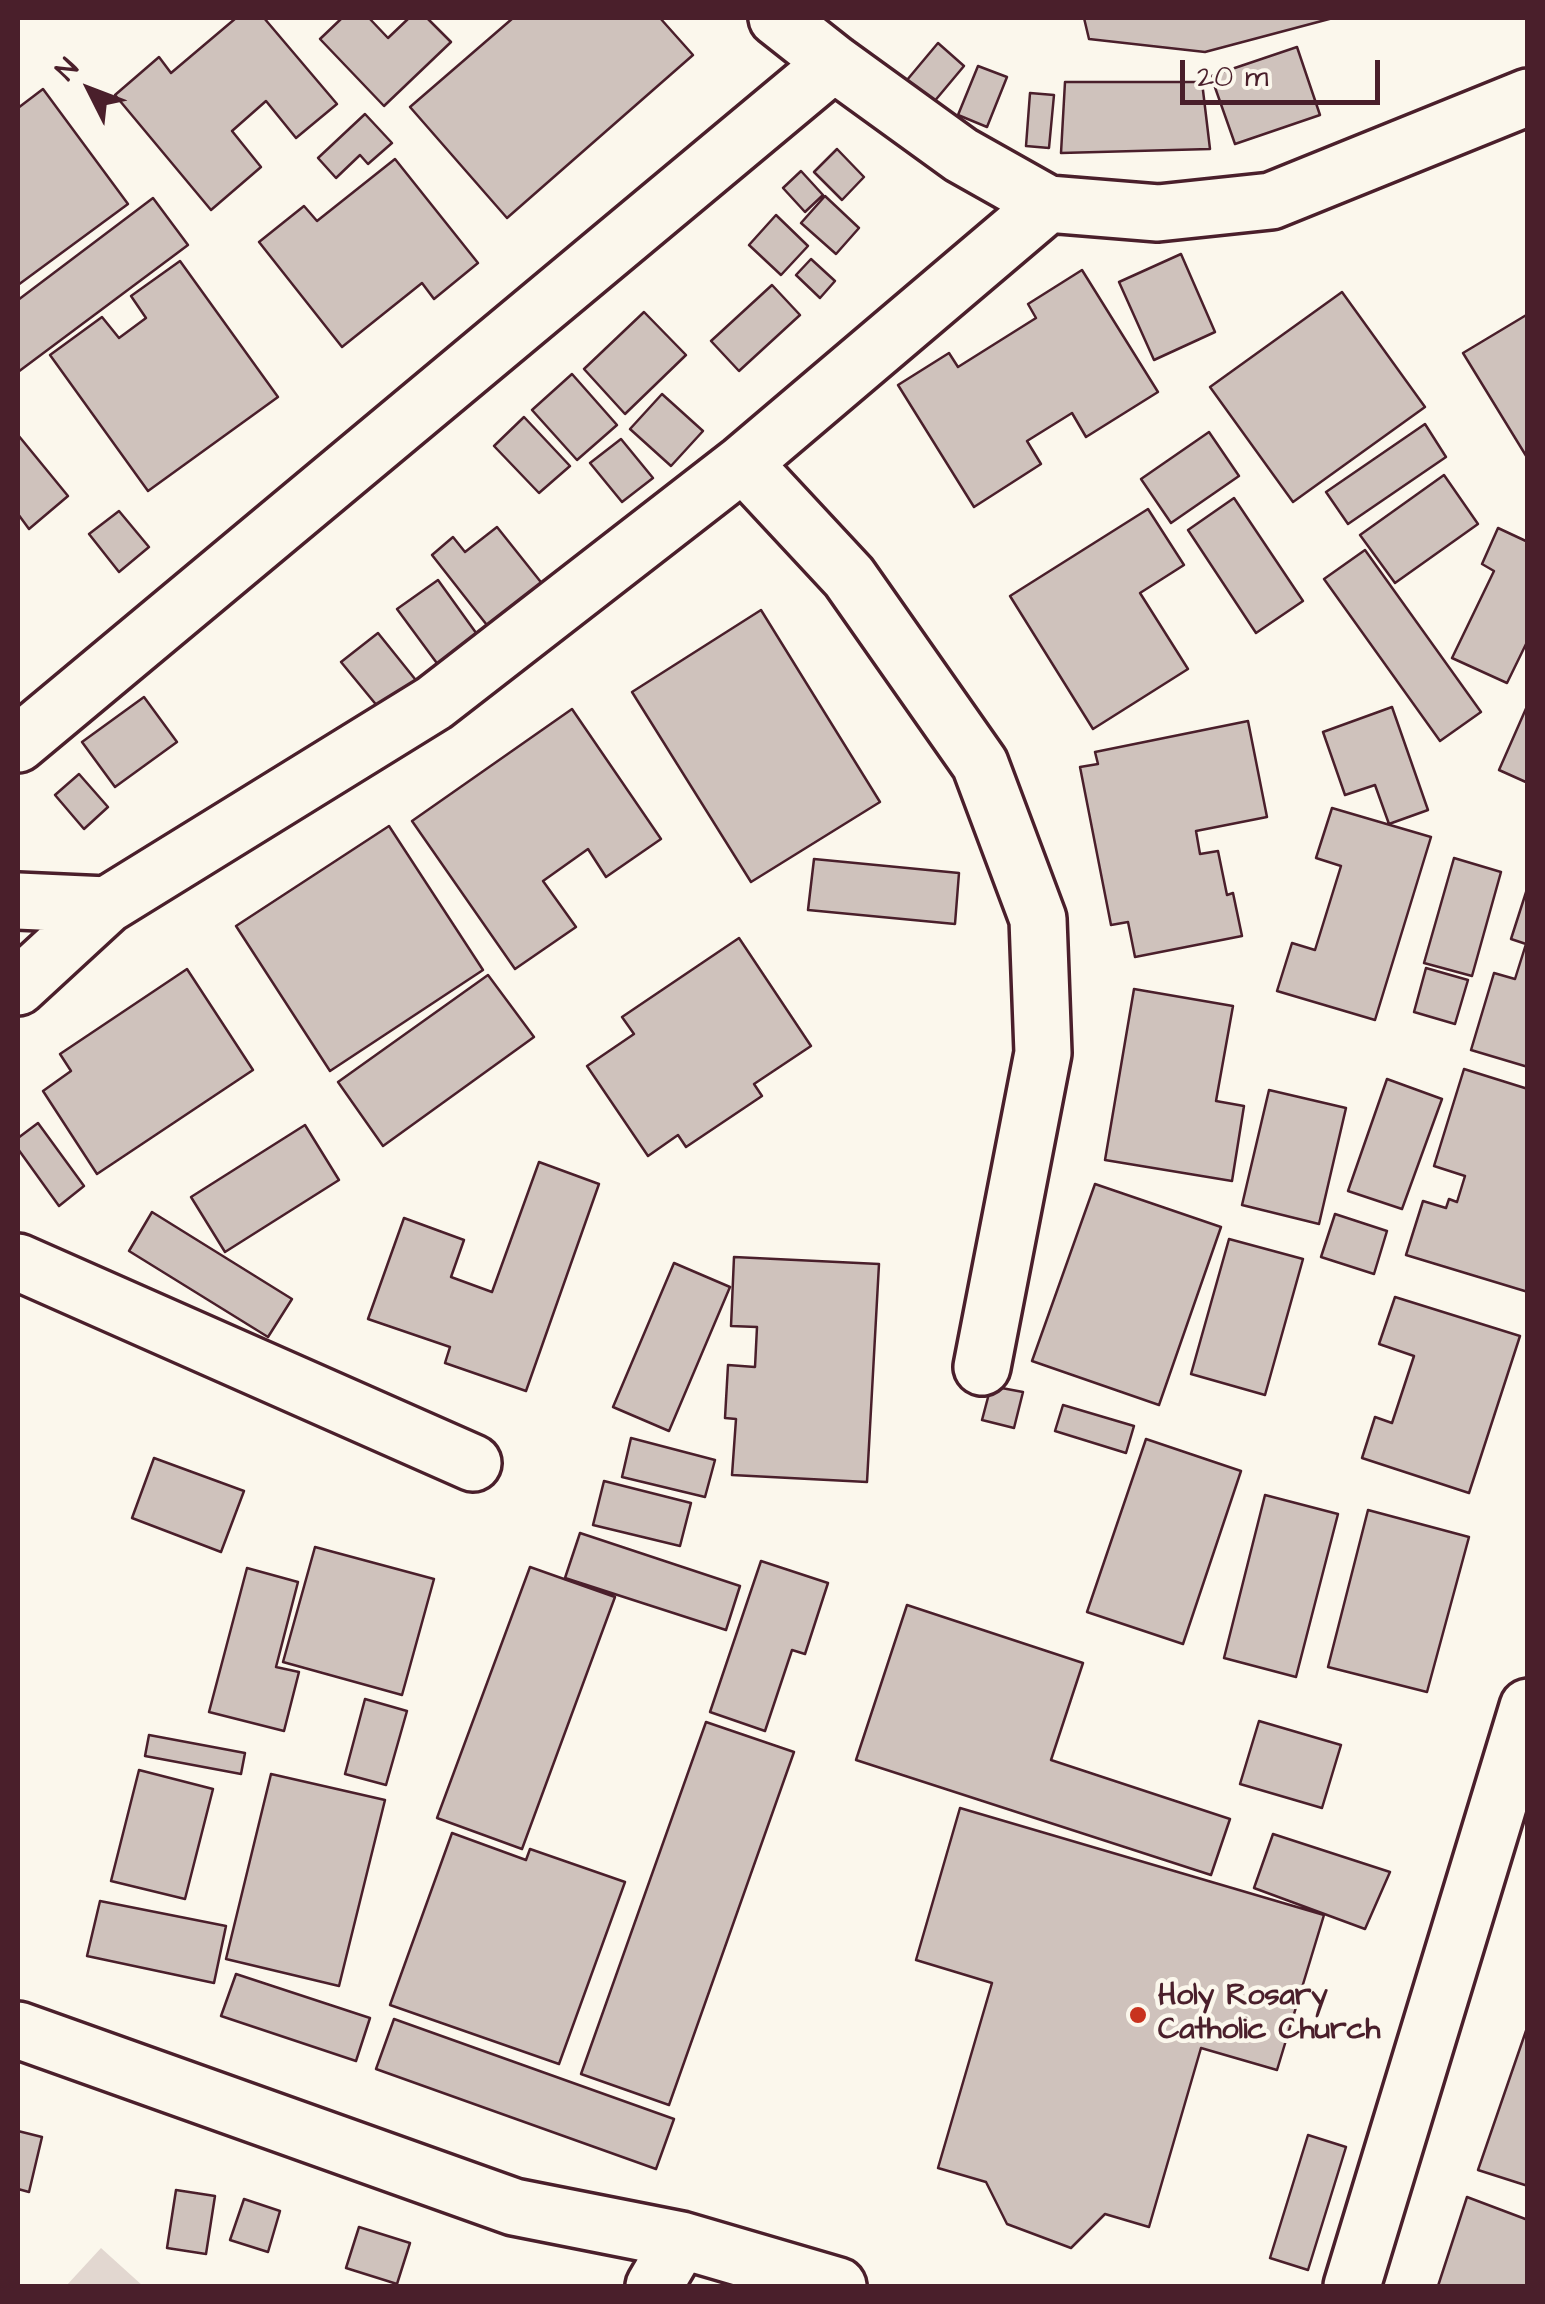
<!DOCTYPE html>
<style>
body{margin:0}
#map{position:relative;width:1545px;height:2304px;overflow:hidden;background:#fbf7ec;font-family:"Architects Daughter",sans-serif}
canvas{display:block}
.frame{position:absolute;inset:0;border:20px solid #4a1f2b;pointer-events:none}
.north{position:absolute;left:40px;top:40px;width:100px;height:100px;-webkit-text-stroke:8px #fbf7ec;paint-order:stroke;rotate:312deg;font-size:28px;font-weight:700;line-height:40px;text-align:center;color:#4a1f2b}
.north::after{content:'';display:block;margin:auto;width:35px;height:45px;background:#4a1f2b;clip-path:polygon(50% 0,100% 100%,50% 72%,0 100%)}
.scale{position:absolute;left:1180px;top:60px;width:200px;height:45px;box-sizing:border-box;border:5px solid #4a1f2b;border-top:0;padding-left:12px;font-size:30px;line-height:35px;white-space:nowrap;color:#4a1f2b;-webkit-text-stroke:8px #fbf7ec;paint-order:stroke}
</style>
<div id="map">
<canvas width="1545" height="2304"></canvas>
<div class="frame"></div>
<div class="north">N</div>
<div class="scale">20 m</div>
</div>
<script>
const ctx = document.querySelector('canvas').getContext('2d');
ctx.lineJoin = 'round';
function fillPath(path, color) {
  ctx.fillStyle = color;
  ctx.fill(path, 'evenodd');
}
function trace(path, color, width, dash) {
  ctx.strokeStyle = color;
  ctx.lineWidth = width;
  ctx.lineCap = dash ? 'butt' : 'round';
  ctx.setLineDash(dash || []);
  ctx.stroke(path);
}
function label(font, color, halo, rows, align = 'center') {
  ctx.font = font + ' "Architects Daughter",sans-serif';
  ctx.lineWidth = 9;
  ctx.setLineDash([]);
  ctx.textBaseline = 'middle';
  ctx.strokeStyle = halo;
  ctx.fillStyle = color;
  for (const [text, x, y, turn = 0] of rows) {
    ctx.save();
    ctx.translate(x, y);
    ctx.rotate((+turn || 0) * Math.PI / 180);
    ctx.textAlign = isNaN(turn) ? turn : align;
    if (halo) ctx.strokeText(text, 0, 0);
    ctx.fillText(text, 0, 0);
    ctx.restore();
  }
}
fillPath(new Path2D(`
 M 101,2248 L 143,2286 L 66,2286 Z`), '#e2d7d0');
const building = new Path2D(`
 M 236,18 L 264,18 L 337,104 L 296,138 L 266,101 L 232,131 L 261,167 L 211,210 L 115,95 L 159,57 L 171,73 Z
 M 342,18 L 369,18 L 388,38 L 409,18 L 427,18 L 451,42 L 384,106 L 320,39 Z
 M 513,18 L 660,18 L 693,55 L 507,218 L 410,107 Z
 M 1084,18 L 1333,18 L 1205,52 L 1089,39 Z
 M 938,43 L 964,66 L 933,103 L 907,80 Z
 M 1297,47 L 1320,115 L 1235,144 L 1211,76 Z
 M 978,66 L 1007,77 L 987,127 L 958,115 Z
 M 1065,82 L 1202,82 L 1210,149 L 1061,153 Z
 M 43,89 L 128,204 L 18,285 L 18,108 Z
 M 1030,93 L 1054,95 L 1049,148 L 1026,146 Z
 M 365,114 L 392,143 L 368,164 L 360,155 L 336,178 L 318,158 Z
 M 837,149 L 864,177 L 842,200 L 814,172 Z
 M 395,159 L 478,263 L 434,299 L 422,283 L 342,347 L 259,242 L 304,206 L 317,221 Z
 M 801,171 L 823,195 L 805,212 L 783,188 Z
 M 825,196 L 859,228 L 836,254 L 801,223 Z
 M 153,198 L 188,245 L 18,372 L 18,300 Z
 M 776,215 L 808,246 L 781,275 L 749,245 Z
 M 1181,254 L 1215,332 L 1154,360 L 1119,282 Z
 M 811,259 L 835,281 L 820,298 L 796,275 Z
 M 180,261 L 278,397 L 148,491 L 50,355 L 102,317 L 119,338 L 146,318 L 131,296 Z
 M 1082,270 L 1158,392 L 1086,437 L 1072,413 L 1027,441 L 1041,464 L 974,507 L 898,385 L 949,353 L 958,367 L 1036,318 L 1028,304 Z
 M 772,285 L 800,315 L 739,371 L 711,341 Z
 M 1342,292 L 1425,407 L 1293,502 L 1210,387 Z
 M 644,312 L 686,355 L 625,414 L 584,369 Z
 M 1528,314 L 1528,459 L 1463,353 Z
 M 572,374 L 617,425 L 577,460 L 532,410 Z
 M 662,394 L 703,431 L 671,466 L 630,429 Z
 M 524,417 L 570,466 L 539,493 L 494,446 Z
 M 1425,424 L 1446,457 L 1348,524 L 1326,492 Z
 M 1209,432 L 1239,476 L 1171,523 L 1141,479 Z
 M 18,435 L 68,496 L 29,529 L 18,514 Z
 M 621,439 L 653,478 L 622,502 L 590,463 Z
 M 1444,475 L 1478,524 L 1395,583 L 1360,535 Z
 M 1234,498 L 1303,601 L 1256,633 L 1188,530 Z
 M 1148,509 L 1184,565 L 1140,593 L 1188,669 L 1093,729 L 1010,596 Z
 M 119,511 L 149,547 L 119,572 L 89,534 Z
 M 497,527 L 544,586 L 490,629 L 432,555 L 453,537 L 465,552 Z
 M 1498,528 L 1528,542 L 1528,640 L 1507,683 L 1452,658 L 1494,571 L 1482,564 Z
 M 1365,550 L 1481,712 L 1440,741 L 1324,579 Z
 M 438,580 L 479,637 L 439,666 L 397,609 Z
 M 761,610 L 880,802 L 751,882 L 632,692 Z
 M 378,633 L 419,684 L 383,713 L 341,662 Z
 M 144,697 L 177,742 L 115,787 L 82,742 Z
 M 1528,704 L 1528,783 L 1499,770 Z
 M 1392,707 L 1428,810 L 1389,824 L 1375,785 L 1345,795 L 1323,732 Z
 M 572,709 L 661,839 L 606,877 L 588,849 L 543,881 L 576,927 L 515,969 L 412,821 Z
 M 1248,721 L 1267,817 L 1196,831 L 1200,854 L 1218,851 L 1227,895 L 1233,893 L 1242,936 L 1135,957 L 1128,922 L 1111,925 L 1080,767 L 1098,764 L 1095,752 Z
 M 79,774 L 108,807 L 84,829 L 55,795 Z
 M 1332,808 L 1431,837 L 1375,1020 L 1277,991 L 1292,943 L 1315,950 L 1341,866 L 1316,858 Z
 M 389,826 L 483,970 L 330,1071 L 236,926 Z
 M 1454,858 L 1501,872 L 1472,976 L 1424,963 Z
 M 814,859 L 959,873 L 955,924 L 808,910 Z
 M 1528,886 L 1528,1067 L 1471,1050 L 1494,973 L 1515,979 L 1526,944 L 1511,939 Z
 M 739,938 L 811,1046 L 754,1084 L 762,1096 L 686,1147 L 678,1135 L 648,1156 L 587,1066 L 634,1034 L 622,1017 Z
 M 1426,968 L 1468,980 L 1455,1024 L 1414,1012 Z
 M 187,969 L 253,1070 L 97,1174 L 43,1091 L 71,1071 L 60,1054 Z
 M 488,975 L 534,1037 L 383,1146 L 338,1082 Z
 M 1134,989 L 1233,1006 L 1216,1101 L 1244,1106 L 1232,1181 L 1105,1160 Z
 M 1464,1069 L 1528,1089 L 1528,1292 L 1406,1255 L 1423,1201 L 1446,1208 L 1449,1199 L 1457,1202 L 1465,1176 L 1434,1166 Z
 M 1387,1079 L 1442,1099 L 1402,1209 L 1348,1191 Z
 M 1269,1090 L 1346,1108 L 1319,1224 L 1242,1205 Z
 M 38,1123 L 84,1186 L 59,1206 L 18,1149 L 18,1138 Z
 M 305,1125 L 339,1180 L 225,1252 L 191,1197 Z
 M 539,1162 L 599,1184 L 526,1391 L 445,1363 L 450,1347 L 368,1319 L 404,1218 L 464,1240 L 451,1277 L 492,1292 Z
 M 1095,1184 L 1221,1227 L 1159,1405 L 1032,1361 Z
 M 152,1212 L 292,1299 L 268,1337 L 129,1251 Z
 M 1335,1214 L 1387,1231 L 1374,1274 L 1321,1257 Z
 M 1229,1239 L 1303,1259 L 1265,1395 L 1191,1374 Z
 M 734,1257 L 879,1264 L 867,1482 L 732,1475 L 736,1419 L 725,1418 L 728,1365 L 755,1367 L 757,1327 L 731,1326 Z
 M 674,1263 L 730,1287 L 669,1431 L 613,1407 Z
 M 1395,1297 L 1520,1336 L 1469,1493 L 1362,1458 L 1375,1417 L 1392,1423 L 1414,1356 L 1379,1344 Z
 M 991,1386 L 1023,1392 L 1014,1428 L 982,1420 Z
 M 1063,1405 L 1134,1426 L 1126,1453 L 1055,1431 Z
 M 631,1438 L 715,1460 L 705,1497 L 622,1477 Z
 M 1146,1439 L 1241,1471 L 1183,1644 L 1087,1612 Z
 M 154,1458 L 244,1491 L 221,1552 L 132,1518 Z
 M 604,1481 L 691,1503 L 680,1546 L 593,1525 Z
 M 1265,1495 L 1338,1514 L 1296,1677 L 1224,1658 Z
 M 1368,1510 L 1469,1537 L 1427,1692 L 1328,1667 Z
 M 580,1533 L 740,1586 L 726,1630 L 565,1578 Z
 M 315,1547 L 434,1579 L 402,1695 L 283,1662 Z
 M 761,1561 L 828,1583 L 805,1654 L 792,1650 L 765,1731 L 710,1712 Z
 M 530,1567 L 615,1597 L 522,1849 L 437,1818 Z
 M 247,1568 L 298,1582 L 276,1667 L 299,1672 L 284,1731 L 209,1712 Z
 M 907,1605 L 1083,1663 L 1051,1760 L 1230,1819 L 1211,1875 L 856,1760 Z
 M 365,1699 L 407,1711 L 386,1785 L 345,1774 Z
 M 1259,1721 L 1341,1745 L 1322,1808 L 1240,1784 Z
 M 706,1722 L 794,1752 L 669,2105 L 581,2074 Z
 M 149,1735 L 245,1753 L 241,1774 L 145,1756 Z
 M 139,1770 L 213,1789 L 185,1899 L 111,1881 Z
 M 271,1774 L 385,1800 L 339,1986 L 226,1959 Z
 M 960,1808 L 1324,1915 L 1277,2070 L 1201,2048 L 1149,2227 L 1105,2214 L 1071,2248 L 1007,2224 L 986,2182 L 938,2168 L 992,1983 L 916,1960 Z
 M 452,1833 L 526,1860 L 530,1849 L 625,1882 L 559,2064 L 390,2005 Z
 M 1273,1834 L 1390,1872 L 1365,1929 L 1254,1888 Z
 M 100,1901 L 226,1926 L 214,1983 L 87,1956 Z
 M 236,1974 L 370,2018 L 356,2061 L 221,2016 Z
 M 394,2019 L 674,2119 L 656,2169 L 376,2069 Z
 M 1528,2025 L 1528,2186 L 1478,2170 Z
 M 18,2131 L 42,2137 L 29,2192 L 18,2189 Z
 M 1308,2135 L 1346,2147 L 1308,2270 L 1270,2258 Z
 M 176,2190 L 215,2196 L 206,2254 L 167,2248 Z
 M 1467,2197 L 1528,2220 L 1527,2286 L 1438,2286 Z
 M 244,2199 L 280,2211 L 268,2252 L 230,2240 Z
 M 359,2227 L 410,2243 L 397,2284 L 346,2268 Z`);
fillPath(building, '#cfc2bc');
trace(building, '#4a1f2b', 2.5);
const street = new Path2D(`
 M 777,18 L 834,63 L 961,155 L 1048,204 L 1158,213 L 1271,201 L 1528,97
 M 743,463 L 849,577 L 980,764 L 1038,919 L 1043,1053 L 982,1367
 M 18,744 L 834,63
 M 18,901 L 107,905
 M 18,987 L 107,905 L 434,703 L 743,463 L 1048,204
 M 18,1262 L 473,1463
 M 18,2030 L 514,2207 L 681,2240 L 838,2286
 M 654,2286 L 681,2240
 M 1352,2286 L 1528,1707`);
trace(street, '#4a1f2b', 62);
trace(street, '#fbf7ec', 55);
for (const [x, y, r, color] of [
 [1138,2015,10,"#c8321e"]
]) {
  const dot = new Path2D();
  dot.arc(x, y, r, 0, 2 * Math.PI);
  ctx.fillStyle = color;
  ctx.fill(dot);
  trace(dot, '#fbf7ec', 4);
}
label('bold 30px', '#4a1f2b', '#fbf7ec', [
 ["Holy Rosary",1158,1998],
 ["Catholic Church",1158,2032]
], 'left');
</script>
